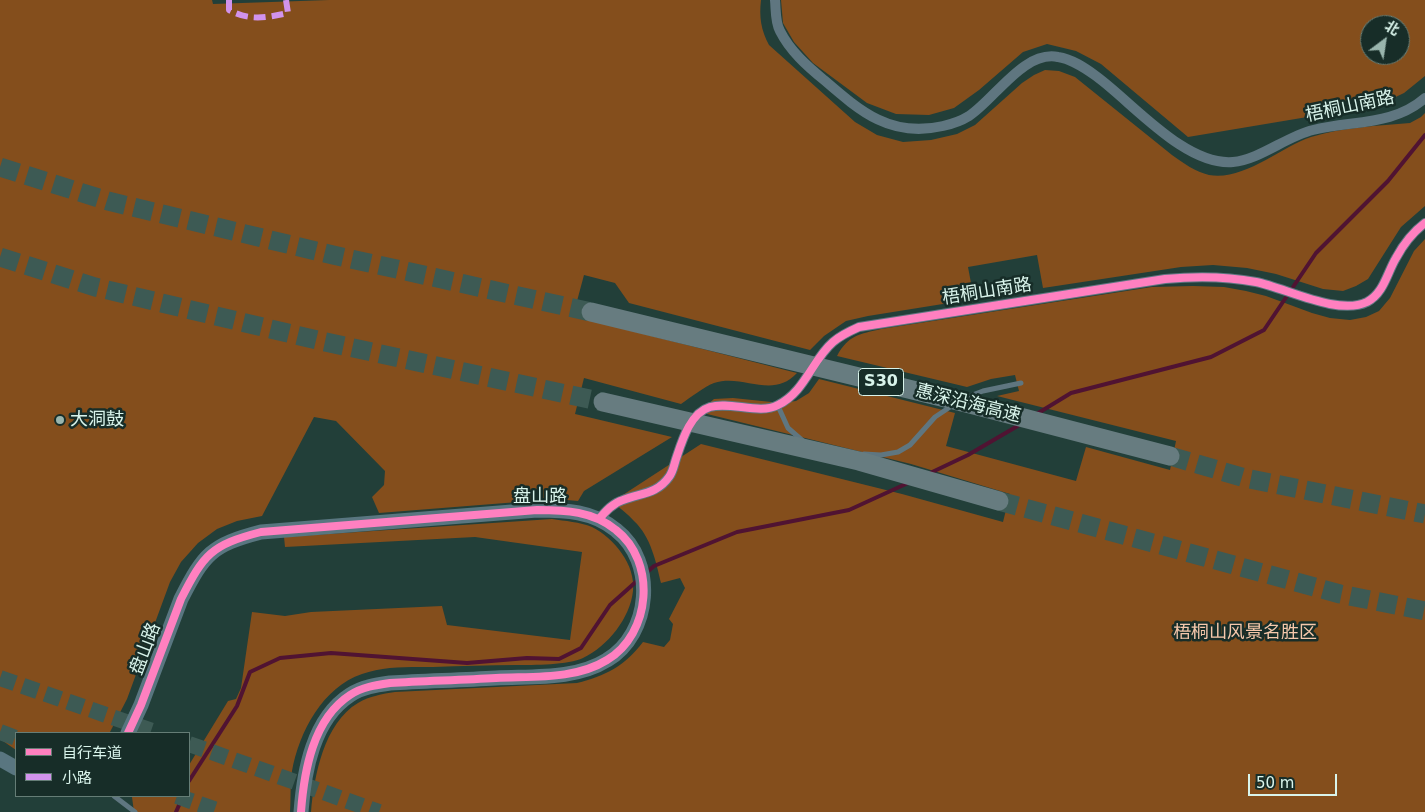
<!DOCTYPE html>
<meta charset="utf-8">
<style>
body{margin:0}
#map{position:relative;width:1425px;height:812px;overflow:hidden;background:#223f39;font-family:"DejaVu Sans","Noto Sans SC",sans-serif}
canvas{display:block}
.legend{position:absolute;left:15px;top:732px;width:175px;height:65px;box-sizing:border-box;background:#172d28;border:1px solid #657d76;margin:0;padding:6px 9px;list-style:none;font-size:15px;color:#d9f4eb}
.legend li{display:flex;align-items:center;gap:10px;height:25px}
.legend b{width:25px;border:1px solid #657d76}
.north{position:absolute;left:1360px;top:15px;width:50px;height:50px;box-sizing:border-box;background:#172d28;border:1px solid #657d76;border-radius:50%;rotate:31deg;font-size:14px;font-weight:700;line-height:20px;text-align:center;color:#d9f4eb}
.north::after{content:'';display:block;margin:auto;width:18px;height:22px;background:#99b5ad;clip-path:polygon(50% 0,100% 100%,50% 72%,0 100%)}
.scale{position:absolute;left:1248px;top:774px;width:89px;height:22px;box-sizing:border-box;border:2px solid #d9f4eb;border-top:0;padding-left:6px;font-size:15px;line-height:18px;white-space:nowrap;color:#d9f4eb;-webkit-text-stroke:4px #172d28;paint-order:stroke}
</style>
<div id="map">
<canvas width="1425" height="812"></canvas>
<ul class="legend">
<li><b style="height:6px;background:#ff80c0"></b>自行车道</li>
<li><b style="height:6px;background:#d193ec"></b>小路</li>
</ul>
<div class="north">北</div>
<div class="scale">50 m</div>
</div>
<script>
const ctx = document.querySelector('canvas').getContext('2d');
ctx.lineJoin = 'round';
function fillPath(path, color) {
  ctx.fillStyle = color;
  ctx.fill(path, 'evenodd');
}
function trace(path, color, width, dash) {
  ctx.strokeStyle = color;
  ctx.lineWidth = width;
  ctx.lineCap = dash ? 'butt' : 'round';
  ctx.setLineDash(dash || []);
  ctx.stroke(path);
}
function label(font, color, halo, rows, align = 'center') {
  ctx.font = font + ' "DejaVu Sans","Noto Sans SC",sans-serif';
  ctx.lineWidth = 5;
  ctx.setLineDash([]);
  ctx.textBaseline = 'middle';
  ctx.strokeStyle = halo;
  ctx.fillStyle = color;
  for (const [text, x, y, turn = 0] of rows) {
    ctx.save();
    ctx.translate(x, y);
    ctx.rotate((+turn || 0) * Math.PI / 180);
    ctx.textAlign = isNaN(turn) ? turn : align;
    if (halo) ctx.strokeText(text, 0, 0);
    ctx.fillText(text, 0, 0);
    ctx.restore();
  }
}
fillPath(new Path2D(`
 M 0,0 L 212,0 L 213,4 L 329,0 L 761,0 C 759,17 761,30 769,45 L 855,122 L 877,135 L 903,142 L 931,140 L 957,134 L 975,125 L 1022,83 L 1034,75 L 1045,70 L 1059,71 L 1075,77 L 1172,155 C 1183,163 1196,172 1209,175 C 1244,181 1279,148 1311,137 C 1343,127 1378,126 1410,123 L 1421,117 L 1425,113 L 1425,206 L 1401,227 L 1368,279 L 1356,286 L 1343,291 L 1323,289 L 1276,274 L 1247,268 L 1213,265 L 1181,267 L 1043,288 L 1037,255 L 968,267 L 974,299 L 868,316 L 846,321 L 824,336 L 810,350 L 629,303 L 615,283 L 584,275 L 573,316 L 797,373 C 772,400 743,373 714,383 C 705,386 690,398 681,404 L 584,378 L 575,414 L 672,437 L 584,491 L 578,501 L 556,499 L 379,513 L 372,497 L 384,485 L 385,471 L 336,421 L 314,417 L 262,516 L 237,521 L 217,529 L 198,543 L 181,562 L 170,582 L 127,699 L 110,732 L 108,733 L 16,733 L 16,750 L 0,739 Z
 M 781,0 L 1425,0 L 1425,76 L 1404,93 L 1379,105 L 1188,137 L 1101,64 L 1076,51 L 1047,44 L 1023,52 L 979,90 L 954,108 L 929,115 L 896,114 L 867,103 L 813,63 L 794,42 L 783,23 ZM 1370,25 L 1400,25 L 1400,55 L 1370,55 Z
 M 1425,239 L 1425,812 L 311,812 C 314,776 324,723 358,703 C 370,696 382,694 395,692 L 577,683 C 605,676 625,666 643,642 L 664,647 L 670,640 L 673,624 L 669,619 L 685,588 L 680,578 L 661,583 C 656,562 651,537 634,521 C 628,514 620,508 612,502 L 701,444 L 902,494 L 1003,522 L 1010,494 L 911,464 L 699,412 L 714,399 L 733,398 L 781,403 L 796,401 L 809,393 L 819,379 L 955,413 L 946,446 L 1076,481 L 1086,447 L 1170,470 L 1176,441 L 997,396 L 1019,391 L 1015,375 L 991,379 L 967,387 L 837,356 C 848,335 860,334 881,329 L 1152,287 L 1193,286 L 1224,287 L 1246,291 L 1266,296 L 1312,313 L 1330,318 L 1350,320 L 1366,317 L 1379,311 L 1390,298 L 1414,251 Z
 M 552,519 C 565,521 580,522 592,527 C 614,538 636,565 633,591 C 630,618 608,646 583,658 C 569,665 533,665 516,665 C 488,665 461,666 433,667 C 410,667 384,666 362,674 C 323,687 299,732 292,771 C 290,784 291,799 290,812 L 134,812 L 132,797 L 133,796 L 189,796 L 189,765 L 228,701 L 236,699 L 241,688 L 252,612 L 285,616 L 311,612 L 442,606 L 447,625 L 570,640 L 582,552 L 475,537 L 285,547 L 284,537 Z`), '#844e1c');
trace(new Path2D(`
 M 1035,415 L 1071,393 L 1211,357 L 1264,330 L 1316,253 L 1388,181 L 1425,135
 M 928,474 L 968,455 L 1021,424
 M 645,574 L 654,566 L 737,532 L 849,510 L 908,483
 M 189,781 L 237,706 L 250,672 L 280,658 L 331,653 L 467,663 L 527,658 L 559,659 L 581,648 L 610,605 L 638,580
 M 176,812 L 183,796`), '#501332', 4);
trace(new Path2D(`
 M 0,678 L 158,733
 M 0,732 L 16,738
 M 189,744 L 379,812
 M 177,796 L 222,812`), '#3d5a54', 16, [16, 8]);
trace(new Path2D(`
 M 0,167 L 108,201 L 333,255 L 591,312
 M 0,257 L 95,287 L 321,341 L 603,402
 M 1170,456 L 1245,478 L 1425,514
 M 999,501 L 1340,594 L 1425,611`), '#3d5a54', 19, [19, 9]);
trace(new Path2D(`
 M 967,397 L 983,391 L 1021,383
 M 778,406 L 788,428 L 803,441
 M 864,454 L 881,455 L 898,452 L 910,445 L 935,417 L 953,405
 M 114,796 L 135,812`), '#5f7680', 5);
trace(new Path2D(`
 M 775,0 C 776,10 775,22 780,31 C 790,51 807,66 824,80 C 861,112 891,138 943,126 C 952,124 961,121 969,116 C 995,99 1024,50 1058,57 C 1072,59 1085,68 1096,76 C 1133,103 1185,166 1233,162 C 1259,160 1287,136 1313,130 C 1353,120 1393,126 1425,98
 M 599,519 C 606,511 613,503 623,500 C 641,493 657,494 669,477 C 673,472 674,465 676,459 C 682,441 690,413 710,407 C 730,401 760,415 778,405 C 805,392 812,360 833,342 C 841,335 850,331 859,327 L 1165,279 C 1196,276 1225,276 1256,282 C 1286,288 1338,316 1367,302 C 1384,293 1387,273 1396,258 C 1403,245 1413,232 1425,223`), '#5f7680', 10);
trace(new Path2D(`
 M 128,733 L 141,705 L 181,599 C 204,554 211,545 261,532 L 537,510 C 565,510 593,511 616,530 C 657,562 651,634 607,660 C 575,680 532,676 496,678 C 461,680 426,681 390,683 C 376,685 362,687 350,695 C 313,719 304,771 301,812
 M 0,759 L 16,768`), '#597680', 15);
trace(new Path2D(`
 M 591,312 L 966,403 L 1170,456
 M 603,402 L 859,461 L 999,501`), '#677c80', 19);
trace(new Path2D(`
 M 229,0 L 229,10 C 250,21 265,18 288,13 L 286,0`), '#d193ec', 6, [12, 6]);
trace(new Path2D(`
 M 599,519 C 606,511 613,503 623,500 C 641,493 657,494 669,477 C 673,472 674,465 676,459 C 682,441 690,413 710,407 C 730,401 760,415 778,405 C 805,392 812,360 833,342 C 841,335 850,331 859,327 L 1165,279 C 1196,276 1225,276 1256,282 C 1286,288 1338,316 1367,302 C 1384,293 1387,273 1396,258 C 1403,245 1413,232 1425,223
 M 128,733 L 141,705 L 181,599 C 204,554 211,545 261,532 L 537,510 C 565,510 593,511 616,530 C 657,562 651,634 607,660 C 575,680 532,676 496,678 C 461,680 426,681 390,683 C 376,685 362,687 350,695 C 313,719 304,771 301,812`), '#ff80c0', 8);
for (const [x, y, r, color] of [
 [60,420,5,"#99b5ad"]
]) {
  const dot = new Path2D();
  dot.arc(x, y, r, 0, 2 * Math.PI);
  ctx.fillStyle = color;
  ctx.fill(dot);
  trace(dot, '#172d28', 2);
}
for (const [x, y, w] of [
 [881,382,45]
]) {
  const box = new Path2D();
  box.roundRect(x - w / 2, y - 13.5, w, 27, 4);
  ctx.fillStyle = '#172d28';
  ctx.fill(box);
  trace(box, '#d9f4eb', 1);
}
label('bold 16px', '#d9f4eb', null, [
 ["S30",881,382]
]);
label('18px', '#d9f4eb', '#172d28', [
 ["梧桐山南路",1350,107,-12],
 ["梧桐山南路",987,292,-9],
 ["惠深沿海高速",968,404,14],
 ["盘山路",540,497],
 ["盘山路",146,649,-69]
]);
label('18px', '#d9f4eb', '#172d28', [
 ["大洞鼓",70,420]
], 'left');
label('18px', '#f5c8ab', '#172d28', [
 ["梧桐山风景名胜区",1245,633]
]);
</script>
